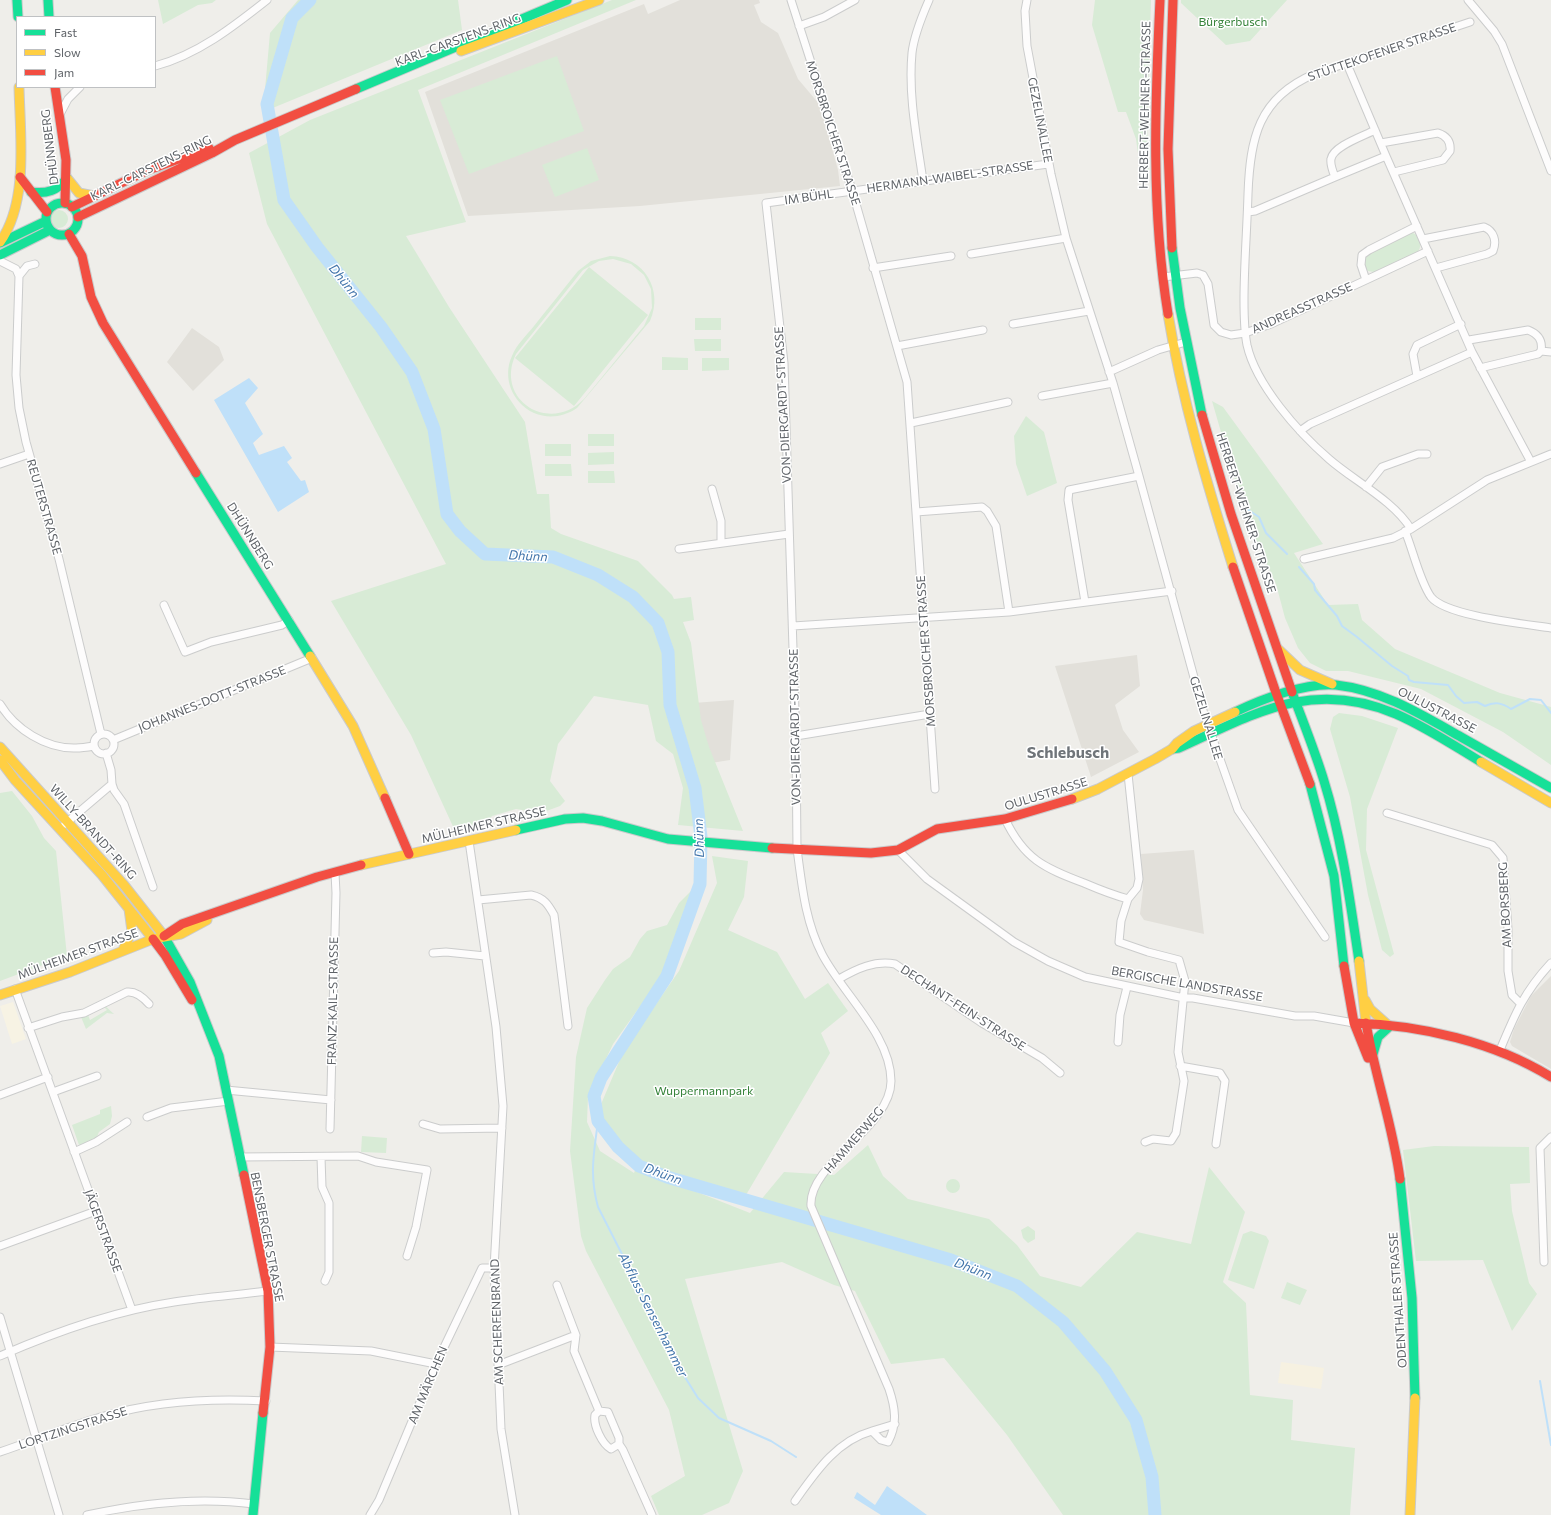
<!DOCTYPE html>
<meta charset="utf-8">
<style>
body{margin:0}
#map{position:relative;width:1551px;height:1515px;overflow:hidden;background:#efeeea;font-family:Commissioner,sans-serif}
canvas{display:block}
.legend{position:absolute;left:16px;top:16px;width:140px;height:72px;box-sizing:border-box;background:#fff;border:1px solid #bfc1c3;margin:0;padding:5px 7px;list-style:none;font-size:12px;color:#5f6368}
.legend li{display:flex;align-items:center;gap:8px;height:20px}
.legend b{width:20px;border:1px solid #bfc1c3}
</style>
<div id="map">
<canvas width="1551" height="1515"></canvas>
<ul class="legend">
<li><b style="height:5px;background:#16e098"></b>Fast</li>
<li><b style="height:5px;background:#ffcf43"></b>Slow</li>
<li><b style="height:5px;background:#f24e42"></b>Jam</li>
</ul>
</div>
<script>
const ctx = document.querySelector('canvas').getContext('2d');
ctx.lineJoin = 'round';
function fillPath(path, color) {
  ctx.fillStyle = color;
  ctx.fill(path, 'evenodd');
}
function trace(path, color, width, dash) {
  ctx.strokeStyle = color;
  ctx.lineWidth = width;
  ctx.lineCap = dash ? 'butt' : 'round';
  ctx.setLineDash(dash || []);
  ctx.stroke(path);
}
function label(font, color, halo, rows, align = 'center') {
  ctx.font = font + ' Commissioner,sans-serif';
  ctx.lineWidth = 3;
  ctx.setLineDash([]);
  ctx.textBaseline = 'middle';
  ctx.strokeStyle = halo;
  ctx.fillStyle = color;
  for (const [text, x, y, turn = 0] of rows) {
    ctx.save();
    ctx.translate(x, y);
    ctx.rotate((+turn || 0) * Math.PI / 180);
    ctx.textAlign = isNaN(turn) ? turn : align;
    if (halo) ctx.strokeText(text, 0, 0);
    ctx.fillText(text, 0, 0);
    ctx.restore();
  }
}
fillPath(new Path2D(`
 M 13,1002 L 26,1039 L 12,1044 L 0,1006 Z`), '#f7f3e4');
fillPath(new Path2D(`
 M 680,0 L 759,0 L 760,3 L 754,5 L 761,22 L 778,33 L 798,79 L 820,105 L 838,170 L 840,186 L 640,206 L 468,216 L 425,92 L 644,4 L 648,14 Z
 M 192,328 L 219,347 L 224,360 L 193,391 L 167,362 Z
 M 1137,655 L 1140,686 L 1115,705 L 1123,730 L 1139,752 L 1091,777 L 1055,666 Z
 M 734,700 L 730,760 L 711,763 L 693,703 Z
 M 1194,850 L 1204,934 L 1144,920 L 1140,914 L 1143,890 L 1141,854 Z
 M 1551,976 L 1551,1069 L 1512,1046 L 1510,1042 L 1514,1029 L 1531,996 Z`), '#e2e0da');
fillPath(new Path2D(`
 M 158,0 L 216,0 L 212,3 L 198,5 L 163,24 Z
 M 298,0 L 458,0 L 462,30 L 263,112 L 270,33 Z
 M 612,0 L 636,0 L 418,90 L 466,222 L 406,236 L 449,307 L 525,422 L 537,494 L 549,494 L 551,528 L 561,534 L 638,561 L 672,595 L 674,599 L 691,597 L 694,620 L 683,622 L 691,643 L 701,720 L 709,747 L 743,831 L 678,825 L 683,788 L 673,754 L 656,741 L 648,705 L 594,696 L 558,744 L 550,781 L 565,801 L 560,806 L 541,813 L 516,809 L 492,816 L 483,826 L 456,833 L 411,735 L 331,601 L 446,564 L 267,224 L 249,153 L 310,120 Z
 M 1095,0 L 1151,0 L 1147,126 L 1149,175 L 1141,175 L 1136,139 L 1126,112 L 1118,112 L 1092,25 Z
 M 1181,0 L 1287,0 L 1250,41 L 1226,45 L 1181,3 Z
 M 557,56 L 584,131 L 469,174 L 440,100 Z
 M 587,148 L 599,180 L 555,197 L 542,165 Z
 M50 219a9 9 0 1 1 18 0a9 9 0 1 1-18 0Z
 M 1411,232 C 1420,235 1423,244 1418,252 L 1374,272 L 1368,271 L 1364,267 L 1365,255 Z
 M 610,256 C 644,257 664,290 650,321 L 577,408 C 564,417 548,419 534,413 C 512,403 502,377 512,356 C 516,345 526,336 534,326 C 548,308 563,290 578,271 L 591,261 ZM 613,259 L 631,264 L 644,275 L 651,289 L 652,308 L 644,326 L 584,399 C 549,435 494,399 516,354 L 583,270 L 599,261 Z
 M 589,267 L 648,315 L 574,406 L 515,358 Z
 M 695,318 L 721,318 L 721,330 L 695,330 Z
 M 694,339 L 721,339 L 721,351 L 695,351 Z
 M 662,357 L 688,358 L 688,370 L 662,370 Z
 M 702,358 L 729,358 L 729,370 L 702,371 Z
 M 1212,401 L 1223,407 L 1323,544 L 1294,553 L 1328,605 L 1358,604 L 1362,620 L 1395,649 L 1500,693 L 1551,707 L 1551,765 L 1503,732 L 1421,689 L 1348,671 L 1326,671 L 1310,663 L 1298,648 L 1285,618 L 1276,584 L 1245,515 Z
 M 1026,416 L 1044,432 L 1057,483 L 1027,496 L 1016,464 L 1014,436 Z
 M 588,434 L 614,434 L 614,446 L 588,446 Z
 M 545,444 L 571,444 L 571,456 L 545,456 Z
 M 614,452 L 614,464 L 588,465 L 588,453 Z
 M 545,464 L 571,464 L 572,476 L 545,476 Z
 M 588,471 L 614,471 L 615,483 L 588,483 Z
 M 1339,713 L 1362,716 L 1398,728 L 1367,809 L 1366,850 L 1394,954 L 1390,957 L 1382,950 L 1368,895 L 1350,797 L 1330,729 L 1333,717 Z
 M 12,791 L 32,816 L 44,838 L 56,851 L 67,956 L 0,981 L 0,793 Z
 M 712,856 L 748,861 L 744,897 L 728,930 L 777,952 L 805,999 L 828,983 L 848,1011 L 821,1033 L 830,1053 L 743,1200 L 662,1173 L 620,1152 L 599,1109 L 624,1050 L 679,971 L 717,883 Z
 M 694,888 L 700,890 L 672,962 L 613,1044 L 588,1097 L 587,1122 L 600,1151 L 634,1173 L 636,1168 L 750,1213 L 784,1172 L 834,1175 L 868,1145 L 883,1176 L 908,1199 L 989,1219 L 1017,1245 L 1040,1276 L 1081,1287 L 1137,1232 L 1191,1244 L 1209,1167 L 1245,1212 L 1223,1282 L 1246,1303 L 1250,1395 L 1293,1400 L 1291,1440 L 1355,1448 L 1350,1515 L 1063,1515 L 1007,1435 L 944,1358 L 891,1364 L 855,1291 L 834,1285 L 782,1262 L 685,1279 L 743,1471 L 729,1503 L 702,1515 L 659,1515 L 651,1496 L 685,1476 L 669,1410 L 586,1251 L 581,1236 L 570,1151 L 576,1057 L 587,1008 L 605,980 L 613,969 L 630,957 L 640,939 L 647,931 L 667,925 L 679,903 Z
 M 104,1005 L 114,1014 L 107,1013 L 86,1029 L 81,1017 L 88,1015 L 90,1020 L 107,1010 L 103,1006 Z
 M 111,1106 L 112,1116 L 110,1124 L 99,1132 L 96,1139 L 79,1145 L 72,1125 L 100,1114 L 100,1110 Z
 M 362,1136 L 387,1138 L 386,1153 L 361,1152 Z
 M 1434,1146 L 1529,1147 L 1530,1183 L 1510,1184 L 1512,1211 L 1529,1283 L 1537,1294 L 1512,1331 L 1483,1260 L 1416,1261 L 1403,1150 Z
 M946 1186a7 7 0 1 1 14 0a7 7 0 1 1-14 0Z
 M 1028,1226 L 1035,1231 L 1035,1239 L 1028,1243 L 1023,1238 L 1021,1230 Z
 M 1251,1231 L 1266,1236 L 1269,1241 L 1254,1289 L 1228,1280 L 1243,1234 Z
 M 1287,1282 L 1307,1290 L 1300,1305 L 1281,1298 Z`), '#d8ebd6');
fillPath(new Path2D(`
 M 1281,1362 L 1324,1368 L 1321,1389 L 1278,1383 Z`), '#f6f1e1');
fillPath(new Path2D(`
 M 249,378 L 258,388 L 245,403 L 263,434 L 253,443 L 259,455 L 284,446 L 292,458 L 287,462 L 301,481 L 305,480 L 309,492 L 278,512 L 214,400 Z
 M 887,1486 L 927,1515 L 881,1515 L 854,1498 L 857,1492 L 875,1505 Z`), '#bfe0f9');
trace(new Path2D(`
 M 1241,505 L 1259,517 L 1266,533 L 1287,554
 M 1299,567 L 1314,584 L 1315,590 L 1337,616 L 1342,626 L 1357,637 L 1392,666 L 1408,676 L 1409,680 L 1414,682 L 1448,685 L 1456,696 L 1464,703 L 1477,702 L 1485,706 C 1495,701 1502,703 1511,709 L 1530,699 L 1541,700 L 1551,713
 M 598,1121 C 594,1153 589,1174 598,1207 L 683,1374 L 698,1398 L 719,1418 L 771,1441 L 796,1457
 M 1540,1381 L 1551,1445`), '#bfe0f9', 2);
trace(new Path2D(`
 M 310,0 L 292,18 L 267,104 L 284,200 L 317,247 L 381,327 L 412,372 L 434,429 L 447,514 L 460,531 L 485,554 L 553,557 L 598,575 L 633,597 L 658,623 L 668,652 L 670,705 L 695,788 L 701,837 L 700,884 L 667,976 L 601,1078 L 594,1096 L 598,1121 L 618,1147 L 639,1166 L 667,1177 L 951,1260 L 1017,1286 L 1063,1322 L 1105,1371 L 1136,1420 L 1152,1477 L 1155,1515`), '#bfe0f9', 13);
const street = new Path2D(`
 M 791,0 L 852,190 L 907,382 L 935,789
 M 1027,0 L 1025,11 L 1027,46 L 1051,174 L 1066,238 L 1113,383 L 1139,476 L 1204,714 L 1238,810 L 1325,937
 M 1468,0 L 1494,31 L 1502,44 L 1551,171
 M 799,26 L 824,17 L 855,0
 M 1347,64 L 1386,156 L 1472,352 L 1531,462
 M 155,66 C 197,55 233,27 267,0
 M 59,116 L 68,99 L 80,87
 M 1375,130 C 1364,136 1333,146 1331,159 C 1330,164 1333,172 1335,177 L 1386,156
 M 1381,143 L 1438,133 C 1447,136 1451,142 1450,151 L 1443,160 L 1394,172
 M 923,181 C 917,139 908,95 912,53 C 914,35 922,16 929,0
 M 1248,212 L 1255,211 L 1335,177
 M 1417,226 L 1369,250 L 1362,255 L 1361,265 L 1366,280 L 1428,251
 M 1423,239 L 1484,227 C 1494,231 1497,241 1493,251 L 1487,254 L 1436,268
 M 971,254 L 1066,238
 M 0,261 L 16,269 L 19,276 L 16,375 L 19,408 L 26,442 L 59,559 L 101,734
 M 873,268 L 951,256
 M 19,276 L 27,266 L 35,264
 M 1163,277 L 1197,273 L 1203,275 L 1208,284 L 1214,325 L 1221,332 L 1231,335 L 1245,333 L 1271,324 L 1366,280
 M 1013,324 L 1089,311
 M 1469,340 L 1528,330 C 1538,334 1543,340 1541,351 L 1538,354 L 1480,368
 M 897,346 L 983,330
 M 1541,351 L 1551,352
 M 1109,372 L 1158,350 L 1186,342
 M 1417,376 L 1413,354 L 1417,345 L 1461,324
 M 1042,396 L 1113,383
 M 911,423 L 1008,402
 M 1300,431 L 1310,424 L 1472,352
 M 0,464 L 29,454
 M 1366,487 L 1382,467 L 1418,454 L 1427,454
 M 712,489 L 721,521 L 721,543
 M 916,512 L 982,507 L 987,511 L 996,526 L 1009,612
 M 1411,529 C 1393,500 1354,481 1329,459 C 1298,432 1256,385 1247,345 C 1244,330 1244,315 1244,300 C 1244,265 1247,230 1248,194 C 1250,139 1258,98 1314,74 L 1470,22
 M 1405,531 C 1413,550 1420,582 1431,597 C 1446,616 1525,624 1551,628
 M 679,549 L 789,534
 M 1304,559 L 1393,538 L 1411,529 L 1487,480 L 1551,454
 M 1085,602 L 1068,500 L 1069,490 L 1139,476
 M 164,605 L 185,652 L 211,642 L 282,625 L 289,620
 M 793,626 L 1009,612 L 1172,591
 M 0,704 C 15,729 46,749 76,748 C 82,748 88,747 94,746
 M94 744a10 10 0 1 1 20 0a10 10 0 1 1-20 0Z
 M 796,736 L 930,714
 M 113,740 L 312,658
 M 106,753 L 111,770 L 112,784 L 114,790 L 124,804 L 153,887
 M 1128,774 L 1139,879 L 1137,888 L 1128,899
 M 1387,813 L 1492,845 L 1503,858 L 1508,929 L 1508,971 L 1512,995 L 1520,1003
 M 1005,819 C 1024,859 1044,868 1084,883 C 1098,889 1113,895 1128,899
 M 65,824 L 112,784
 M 469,841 L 496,1027 L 503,1106 L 494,1268 L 501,1429 L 515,1515
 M 898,850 L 927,879 L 1014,942 L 1048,961 L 1085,977 L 1184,998 L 1193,998 L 1295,1016 L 1314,1016 L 1354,1023
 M 1128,899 L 1121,921 L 1119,942 L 1148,952 L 1179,960 L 1185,981 L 1178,1052 L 1184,1081 L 1176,1133 L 1171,1141 L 1153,1139 L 1145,1142
 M 478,900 L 531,895 C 544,898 548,904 554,915 L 568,1026
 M 433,953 L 446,952 L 485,956
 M 839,979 C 856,969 875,960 895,964 L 982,1023 L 1042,1058 L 1060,1073
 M 15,989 L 132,1310
 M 28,1028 L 62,1017 L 84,1013 L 127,992 C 136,991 143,997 149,1004
 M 1118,1042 L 1120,1015 L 1127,987
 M 1500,1050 C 1515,1014 1524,992 1551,963
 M 1180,1066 L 1220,1073 L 1225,1081 L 1216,1144
 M 226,1090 L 331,1100
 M 53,1092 L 97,1076
 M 0,1095 L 48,1077
 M 147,1117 L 171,1108 L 229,1101
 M 423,1124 L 440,1129 L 502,1128
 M 330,1129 L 336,893 L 335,873
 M 74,1152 L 96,1142 L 127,1122
 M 239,1157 L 358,1156 L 376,1162 L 427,1170 L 416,1227 L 407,1256
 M 321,1157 L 322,1187 L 329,1203 L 329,1272 L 325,1281
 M 0,1246 L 96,1211
 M 1544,1262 L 1540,1148 L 1551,1137
 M 557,1285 L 576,1335
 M 0,1317 L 59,1515
 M 270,1347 L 371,1351 L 436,1364
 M 0,1356 C 55,1332 114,1311 174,1302 C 205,1297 237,1295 268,1291
 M 498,1365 L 576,1335 L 574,1351 L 599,1411
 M 599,1411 L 608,1412 L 619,1438 L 619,1444 L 611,1449 C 602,1444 593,1425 595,1415 Z
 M 872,1431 L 895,1424
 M 619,1444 L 623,1450 L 652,1515
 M 0,1452 C 35,1440 69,1426 104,1416 C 156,1401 212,1398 266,1401
 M 795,1501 C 815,1473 836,1441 872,1431 L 881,1440 L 888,1442 C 898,1424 895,1407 889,1389 L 811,1206 C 808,1163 891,1128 891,1081 C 891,1035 842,993 822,954 C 805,921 802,885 797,849 L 796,744 L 784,363 L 766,203 L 1048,164
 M 87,1515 C 141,1503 200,1497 254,1504
 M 370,1515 L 379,1500 L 436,1364 L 482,1268 L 494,1268`);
const fast = new Path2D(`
 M 17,0 L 18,17
 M 48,0 L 49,17
 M 356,89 L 567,0
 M 31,192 C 47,194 57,191 67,178
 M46 219a16 16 0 1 1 32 0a16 16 0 1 1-32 0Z
 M 0,243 L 46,221
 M 1172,248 L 1180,308 L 1202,415
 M 0,255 L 50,230
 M 196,473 L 310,656
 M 1292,692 C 1303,722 1315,751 1324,781 C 1342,839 1350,901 1359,961
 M 1235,712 C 1262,699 1306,682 1336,685 C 1382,690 1422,715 1461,737 C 1491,754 1521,771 1551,788
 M 1172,749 L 1179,748 C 1254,714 1312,678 1396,714 C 1426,727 1453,745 1481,762
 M 1310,784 L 1334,876 L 1344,966
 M 516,830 L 565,819 L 583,818 L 602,821 L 668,839 L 772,848
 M 164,936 L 190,982 L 219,1056 L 244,1175
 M 1373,1054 L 1378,1037 L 1390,1026
 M 1400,1179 L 1412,1298 L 1415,1398
 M 253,1515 L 263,1413`);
const slow = new Path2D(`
 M 461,51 L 599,0
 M 67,178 L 79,193 L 94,196
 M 0,242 C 29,202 20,134 19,87
 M 1168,314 C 1182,400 1207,484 1233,567
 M 1278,649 L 1300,670 L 1332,684
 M 310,656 L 353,726 L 385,798
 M 0,747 L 124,885 L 164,936
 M 0,760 L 15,780 L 102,875 L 153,939
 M 1481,762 L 1551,803
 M 1072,799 L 1098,789 L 1155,759 L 1172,749 L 1177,743 L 1194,731 L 1235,712
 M 361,865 L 516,830
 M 123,950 L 132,931 L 129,909
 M 1359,961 L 1366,1023
 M 0,995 L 70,972 L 153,939 L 181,934 L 207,920
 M 1365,1000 L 1370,1009 L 1388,1025
 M 1410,1515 L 1415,1398`);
const jam = new Path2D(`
 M 1160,0 C 1155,104 1151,210 1168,314
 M 55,87 L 66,160 L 65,203
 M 20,177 L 47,212
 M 72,207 L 148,170 L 209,148
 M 78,217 L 212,153 L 235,140 L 356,89
 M 69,234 L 82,256 L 91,297 L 103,323 L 196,473
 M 1172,248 L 1168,149 L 1173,0
 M 1202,415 L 1231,514 L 1292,692
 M 1233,567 L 1275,690 L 1310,784
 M 385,798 L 409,854
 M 772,848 L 871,853 L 898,850 L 937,829 L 1005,819 L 1072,799
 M 164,936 L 182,924 L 317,877 L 361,865
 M 153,939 L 165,955 L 192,1000
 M 1344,966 L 1354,1023 C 1421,1025 1494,1042 1551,1077
 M 1354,1023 L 1368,1058
 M 1366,1023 C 1375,1076 1393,1126 1400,1179
 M 244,1175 L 268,1291 L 270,1347 L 263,1413`);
trace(street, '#cbcccc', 9);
trace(fast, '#cacacb', 11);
trace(slow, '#cacacb', 11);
trace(jam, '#cacacb', 11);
trace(street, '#fdfcfc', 7);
trace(fast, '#16e098', 9);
trace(slow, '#ffcf43', 9);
trace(jam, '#f24e42', 9);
label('12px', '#348238', '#fff', [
 ["Bürgerbusch",1233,22],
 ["Wuppermannpark",704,1091]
]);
label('12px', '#5f6368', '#fff', [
 ["KARL-CARSTENS-RING",458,40,-20],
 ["STÜTTEKOFENER STRASSE",1382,52,-19],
 ["HERBERT-WEHNER-STRASSE",1145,105,-89],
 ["GEZELINALLEE",1040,120,79],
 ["MORSBROICHER STRASSE",833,133,72],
 ["DHÜNNBERG",50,147,-97],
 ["KARL-CARSTENS-RING",151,168,-26],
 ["HERMANN-WAIBEL-STRASSE",950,177,-8],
 ["IM BÜHL",809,197,-8],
 ["ANDREASSTRASSE",1302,308,-24],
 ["VON-DIERGARDT-STRASSE",783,405,-93],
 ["REUTERSTRASSE",44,507,74],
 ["HERBERT-WEHNER-STRASSE",1246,513,72],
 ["DHÜNNBERG",250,536,58],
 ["MORSBROICHER STRASSE",926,651,-94],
 ["JOHANNES-DOTT-STRASSE",212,699,-22],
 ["OULUSTRASSE",1437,710,27],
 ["GEZELINALLEE",1206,718,73],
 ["VON-DIERGARDT-STRASSE",795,727,-91],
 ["OULUSTRASSE",1046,794,-17],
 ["MÜLHEIMER STRASSE",484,825,-13],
 ["WILLY-BRANDT-RING",93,832,48],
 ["AM BORSBERG",1505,905,-93],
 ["MÜLHEIMER STRASSE",78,954,-20],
 ["BERGISCHE LANDSTRASSE",1187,984,10],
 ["FRANZ-KAIL-STRASSE",333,1001,-89],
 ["DECHANT-FEIN-STRASSE",963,1008,33],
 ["HAMMERWEG",854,1140,-49],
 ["JÄGERSTRASSE",103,1231,70],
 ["BENSBERGER STRASSE",267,1237,79],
 ["ODENTHALER STRASSE",1398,1300,-94],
 ["AM SCHERFENBRAND",497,1322,-92],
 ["AM MÄRCHEN",428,1385,-67],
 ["LORTZINGSTRASSE",73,1428,-18]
]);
label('italic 13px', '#4174aa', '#fff', [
 ["Dhünn",344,281,51],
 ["Dhünn",528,556,3],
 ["Dhünn",699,838,-92],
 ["Dhünn",663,1174,20],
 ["Dhünn",973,1269,21],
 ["Abfluss Sensenhammer",653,1315,63]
]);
label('bold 16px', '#70757a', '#fff', [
 ["Schlebusch",1068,753]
]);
</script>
